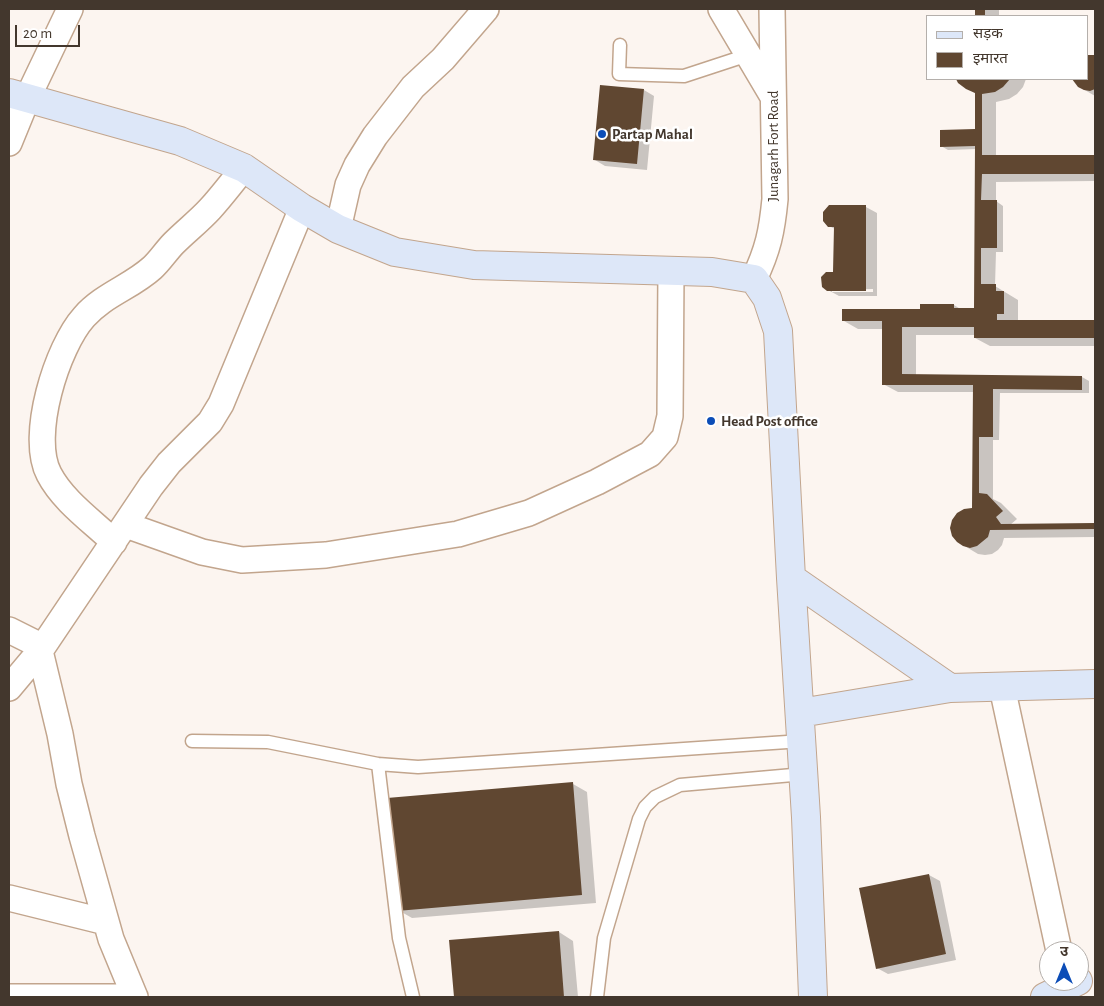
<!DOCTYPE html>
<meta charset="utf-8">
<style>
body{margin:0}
#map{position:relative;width:1104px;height:1006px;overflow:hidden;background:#fcf5f0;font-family:"Alegreya Sans","Noto Sans Devanagari",sans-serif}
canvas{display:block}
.frame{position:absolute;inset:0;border:10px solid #43372d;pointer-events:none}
.legend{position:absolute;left:926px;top:15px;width:162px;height:65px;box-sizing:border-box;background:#fff;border:1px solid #b4afab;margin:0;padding:6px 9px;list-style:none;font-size:15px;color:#43372d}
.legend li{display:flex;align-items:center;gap:10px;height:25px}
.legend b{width:25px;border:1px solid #b4afab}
.north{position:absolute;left:1039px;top:941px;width:50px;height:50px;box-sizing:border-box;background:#fff;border:1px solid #b4afab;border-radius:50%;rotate:0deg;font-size:14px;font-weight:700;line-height:20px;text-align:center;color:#43372d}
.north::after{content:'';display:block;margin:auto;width:18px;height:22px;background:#0c4db7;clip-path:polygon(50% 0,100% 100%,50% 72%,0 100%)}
.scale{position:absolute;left:15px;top:25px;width:65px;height:22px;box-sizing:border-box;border:2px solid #43372d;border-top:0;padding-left:6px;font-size:15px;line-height:18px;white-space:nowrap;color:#43372d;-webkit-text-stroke:4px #fff;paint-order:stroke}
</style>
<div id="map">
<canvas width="1104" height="1006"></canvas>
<div class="frame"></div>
<ul class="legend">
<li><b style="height:6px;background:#dde7f8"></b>सड़क</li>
<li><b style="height:14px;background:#604731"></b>इमारत</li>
</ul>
<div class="north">उ</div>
<div class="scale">20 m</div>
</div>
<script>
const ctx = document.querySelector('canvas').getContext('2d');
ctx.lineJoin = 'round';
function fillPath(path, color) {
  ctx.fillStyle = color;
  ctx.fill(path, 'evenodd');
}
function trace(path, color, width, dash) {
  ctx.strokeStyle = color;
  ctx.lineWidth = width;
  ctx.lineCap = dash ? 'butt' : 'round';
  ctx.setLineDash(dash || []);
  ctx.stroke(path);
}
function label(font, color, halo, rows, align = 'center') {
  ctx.font = font + ' "Alegreya Sans",sans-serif';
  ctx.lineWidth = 5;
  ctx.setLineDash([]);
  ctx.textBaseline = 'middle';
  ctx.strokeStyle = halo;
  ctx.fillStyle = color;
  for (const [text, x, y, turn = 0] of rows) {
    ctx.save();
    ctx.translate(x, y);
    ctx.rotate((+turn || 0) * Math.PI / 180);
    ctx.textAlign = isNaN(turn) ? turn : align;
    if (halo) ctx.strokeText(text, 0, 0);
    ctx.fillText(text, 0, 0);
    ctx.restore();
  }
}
fillPath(new Path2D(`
 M 976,9 L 999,9 L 999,16 L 976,16 Z
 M 1088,56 L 1095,56 L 1095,96 L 1078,86 L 1073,79 L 1088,79 Z
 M 957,79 L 1026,79 L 1023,87 L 1017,94 L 1009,99 L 996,102 L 996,156 L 1095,156 L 1095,181 L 996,182 L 996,201 L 1003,206 L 1003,252 L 996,252 L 995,286 L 1018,300 L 1018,321 L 1095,321 L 1095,346 L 990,346 L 975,338 L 975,335 L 916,335 L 916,376 L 1082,377 L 1089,381 L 1089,393 L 1000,393 L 999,440 L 993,440 L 993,499 L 1001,503 L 1017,519 L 1010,525 L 1095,524 L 1095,537 L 1004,538 L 1002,545 L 998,550 L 992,554 L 985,555 L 978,554 L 963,545 L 973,510 L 975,392 L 898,392 L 883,384 L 883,329 L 858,329 L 844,321 L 921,310 L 921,305 L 954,305 L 962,310 L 975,310 L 976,149 L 948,150 L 941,146 L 976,131 L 976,94 L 959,82 Z
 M 644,90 L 654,96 L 647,170 L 605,166 L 595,160 Z
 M 829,207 L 866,207 L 877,213 L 877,296 L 839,296 L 828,290 L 835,274 L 835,229 L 829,226 ZM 873,289 L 873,292 L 832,292 L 832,290 Z
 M 573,784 L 587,792 L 596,903 L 412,918 L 398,910 Z
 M 929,875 L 940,881 L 956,960 L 888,974 L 877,968 Z
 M 559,932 L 573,941 L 578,997 L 455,997 L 451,941 Z`), '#0003');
fillPath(new Path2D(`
 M 975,9 L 985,9 L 985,16 L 975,16 Z
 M 1088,55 L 1095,55 L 1095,89 L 1090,91 L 1084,90 L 1078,87 L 1072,79 L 1088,79 Z
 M 956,79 L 1010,79 L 1003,87 L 995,92 L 982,94 L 982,155 L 1095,155 L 1095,174 L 982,174 L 981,200 L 997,200 L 997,248 L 981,248 L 981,284 L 996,284 L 996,291 L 1004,291 L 1004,314 L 997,314 L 997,320 L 1095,320 L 1095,338 L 974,338 L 974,327 L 902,327 L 902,374 L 1082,376 L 1082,390 L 993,389 L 993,437 L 979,437 L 979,493 L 987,494 L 1003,511 L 996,517 L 1001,524 L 1095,523 L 1095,529 L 990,530 L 988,537 L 977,546 L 970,548 L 963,546 L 957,542 L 952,536 L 950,528 L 952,520 L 957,513 L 964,509 L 972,508 L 973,385 L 882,385 L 882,321 L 842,321 L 842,309 L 920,309 L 920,304 L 954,304 L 954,308 L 974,308 L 975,146 L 940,147 L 940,130 L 975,129 L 975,93 L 966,89 L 958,83 Z
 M 600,85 L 644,89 L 637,164 L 593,160 Z
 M 829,205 L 866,205 L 866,291 L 827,291 L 822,287 L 821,277 L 826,272 L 833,272 L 834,227 L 828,227 L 823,221 L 823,212 Z
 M 573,782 L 582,895 L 397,911 L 387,798 Z
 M 929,874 L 946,954 L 876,969 L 859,888 Z
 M 559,931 L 564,997 L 454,997 L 449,940 Z`), '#604731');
const lane = new Path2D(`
 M 620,45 L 619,74 L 684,76 L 748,55
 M 192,741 L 268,742 L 378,764 L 418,767 L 802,741
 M 378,764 L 399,938 L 413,997
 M 597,997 L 604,938 L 639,819 L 645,807 L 655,797 L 680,785 L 804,774`);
const street = new Path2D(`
 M 721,9 L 772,95
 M 9,143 L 27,99 L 70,9
 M 338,229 L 348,185 L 357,165 L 375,136 L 413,87 L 443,59 L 486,9
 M 754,279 C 768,250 772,231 775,199 L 772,9
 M 126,525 L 202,552 L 242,560 L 326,555 L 458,534 L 529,513 L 597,482 L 650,454 L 665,437 L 670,416 L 671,271
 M 114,542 C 92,521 63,501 49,474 C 29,436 57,347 84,317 C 103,295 131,287 152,268 C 160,261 166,251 174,243 C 186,231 199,221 210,209 C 222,196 233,181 244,168
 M 9,630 L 33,642 L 40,651 L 60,734 L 69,784 L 82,836 L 111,939 L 135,997
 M 1002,687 L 1059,951
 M 9,688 L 40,651 L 151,486 L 169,463 L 210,422 L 221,404 L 302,208
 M 9,898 L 106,922
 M 9,997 L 135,997`);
const secondary = new Path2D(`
 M 9,93 L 180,141 L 244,168 L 302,208 L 338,229 L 395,252 L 474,265 L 712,272 L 754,279 L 767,298 L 778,331 L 791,578 L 806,817 L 813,997
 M 791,578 L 950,688
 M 800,713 L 950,688 L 1095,684
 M 1045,997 L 1078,981`);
trace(lane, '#c2a58d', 15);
trace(street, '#c2a58d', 28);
trace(secondary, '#c2a58d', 30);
trace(lane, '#fff', 12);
trace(street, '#fff', 25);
trace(secondary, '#dde7f8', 28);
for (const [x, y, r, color] of [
 [602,134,5,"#0c4db7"],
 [711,421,5,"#0c4db7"]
]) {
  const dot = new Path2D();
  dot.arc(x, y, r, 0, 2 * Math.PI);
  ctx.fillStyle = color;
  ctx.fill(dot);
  trace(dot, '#fff', 2);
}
label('bold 15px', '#43372d', '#fff', [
 ["Partap Mahal",612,134],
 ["Head Post office",721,421]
], 'left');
label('15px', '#43372d', '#fff', [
 ["Junagarh Fort Road",773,146,-90]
]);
</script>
